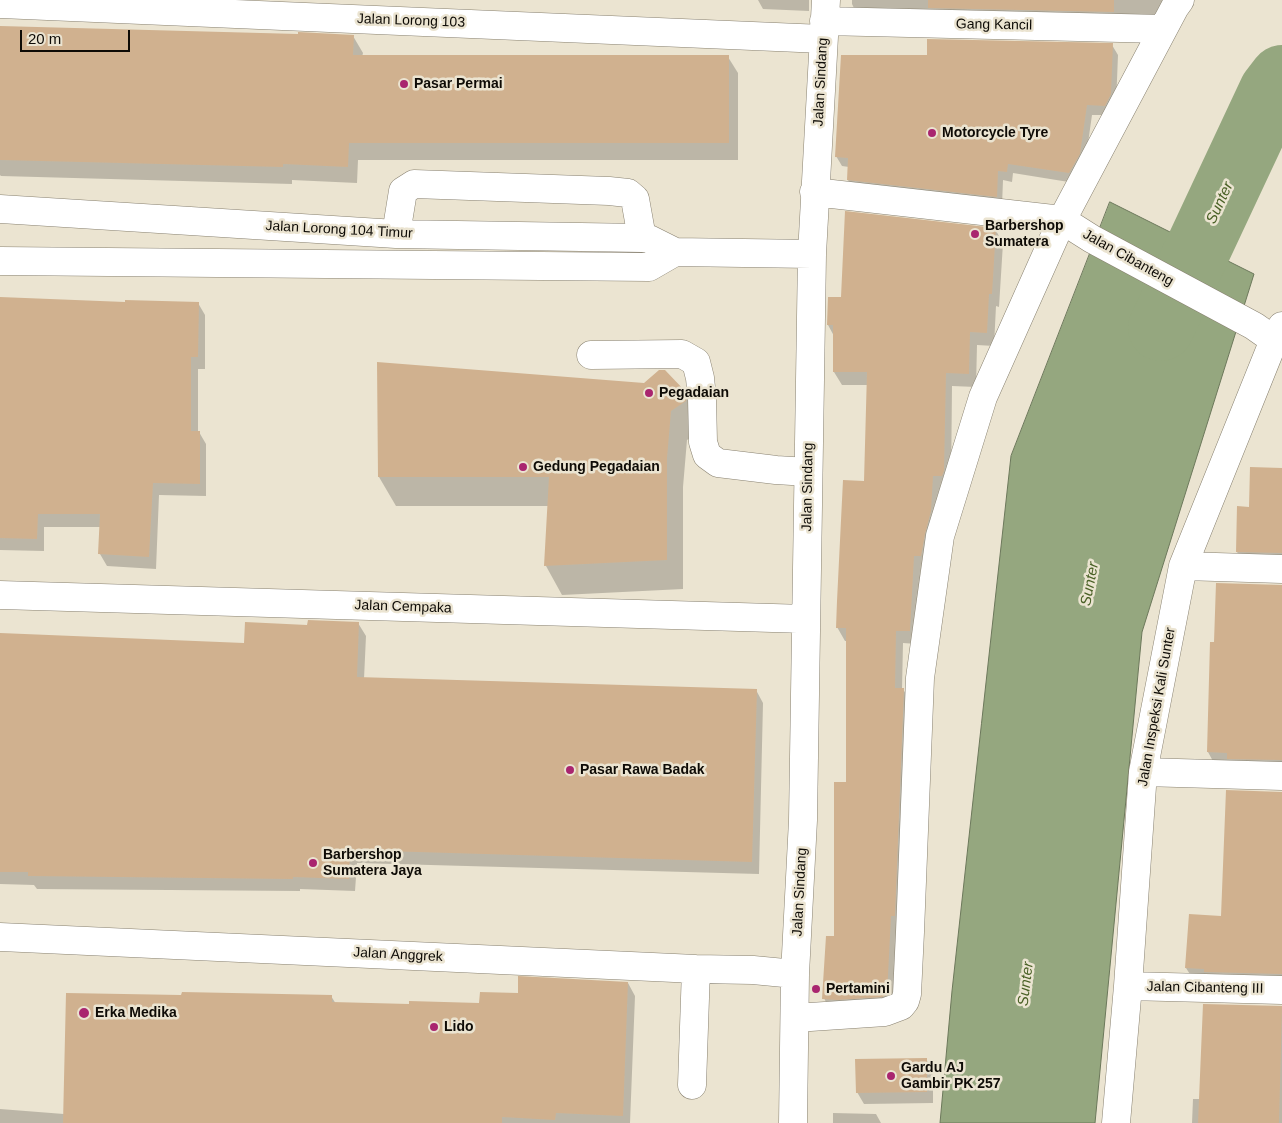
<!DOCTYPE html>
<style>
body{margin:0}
#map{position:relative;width:1282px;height:1123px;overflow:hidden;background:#ebe4d1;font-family:Arial,sans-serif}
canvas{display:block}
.scale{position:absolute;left:20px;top:30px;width:110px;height:22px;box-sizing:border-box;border:2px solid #0e0b06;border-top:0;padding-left:6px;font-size:15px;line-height:18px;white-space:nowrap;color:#0e0b06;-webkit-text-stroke:4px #ebe4d1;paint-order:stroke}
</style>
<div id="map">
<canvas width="1282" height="1123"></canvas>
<div class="scale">20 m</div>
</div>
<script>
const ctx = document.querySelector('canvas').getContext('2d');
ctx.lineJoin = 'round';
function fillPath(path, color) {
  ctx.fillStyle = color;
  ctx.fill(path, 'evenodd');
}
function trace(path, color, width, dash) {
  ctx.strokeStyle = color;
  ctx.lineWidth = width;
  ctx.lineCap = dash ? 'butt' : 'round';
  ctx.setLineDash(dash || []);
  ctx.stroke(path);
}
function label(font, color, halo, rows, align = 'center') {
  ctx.font = font + ' Arial,sans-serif';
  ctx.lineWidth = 5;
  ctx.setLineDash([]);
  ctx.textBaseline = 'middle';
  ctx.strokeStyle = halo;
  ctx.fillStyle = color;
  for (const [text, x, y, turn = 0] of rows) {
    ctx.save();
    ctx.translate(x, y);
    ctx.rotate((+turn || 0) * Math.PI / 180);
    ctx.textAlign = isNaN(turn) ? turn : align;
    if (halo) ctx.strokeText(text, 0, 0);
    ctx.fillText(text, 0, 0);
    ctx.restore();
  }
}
const water = new Path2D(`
 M 1110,202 L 1254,274 L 1142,632 L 1095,1123 L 940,1123 L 952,991 L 1011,456 Z`);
fillPath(water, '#95a77f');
trace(water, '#6c785b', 1);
fillPath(new Path2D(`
 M 758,0 L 809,0 L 809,11 L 763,9 Z
 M 852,0 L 1169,0 L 1163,16 L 857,14 L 852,4 Z
 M 0,27 L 353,36 L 363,53 L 362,57 L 728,57 L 738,73 L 738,160 L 358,160 L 357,183 L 292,180 L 292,184 L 1,176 L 0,175 Z
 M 1112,45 L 1118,55 L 1116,105 L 1110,115 L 1092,115 L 1085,164 L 1075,183 L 1013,173 L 1012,182 L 1003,180 L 1002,206 L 854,190 L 848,180 L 849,167 L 842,166 L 836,156 L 928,57 Z
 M 995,229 L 1003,243 L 999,307 L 996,306 L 994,346 L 977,345 L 976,387 L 952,386 L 951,486 L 950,489 L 940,489 L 938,525 L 928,569 L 921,569 L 917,644 L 903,643 L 902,689 L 903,689 L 911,703 L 894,1008 L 831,1012 L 824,998 L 835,937 L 848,783 L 847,641 L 845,641 L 837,627 L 865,482 L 868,385 L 842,385 L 834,372 L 834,336 L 828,325 L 842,299 Z
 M 198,303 L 205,315 L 205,369 L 198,369 L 198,432 L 199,432 L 206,444 L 206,496 L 159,495 L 156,569 L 107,566 L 100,554 L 101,527 L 44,527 L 44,551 L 0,550 L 0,307 Z
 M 645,384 L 685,392 L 702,422 L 702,430 L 687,440 L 683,487 L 683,589 L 562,595 L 546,566 L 549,506 L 396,506 L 379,477 Z
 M 1282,470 L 1282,564 L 1244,563 L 1237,552 L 1251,508 Z
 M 1282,586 L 1282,771 L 1214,763 L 1208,752 Z
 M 358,623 L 366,636 L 364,679 L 756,690 L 763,703 L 759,874 L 357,863 L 355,891 L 300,889 L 300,891 L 37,889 L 34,885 L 0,884 L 0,634 L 245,644 L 309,626 Z
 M 1282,793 L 1282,985 L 1193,979 L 1186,968 L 1222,917 Z
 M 628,983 L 635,996 L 630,1123 L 0,1123 L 0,1109 L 64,1114 L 183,996 L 331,996 L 336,1004 L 410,1005 L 480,1004 L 519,995 Z
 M 1204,1005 L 1282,1007 L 1282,1123 L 1192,1123 L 1193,1099 L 1201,1099 Z
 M 926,1059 L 933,1071 L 933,1103 L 864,1104 L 857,1092 Z
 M 833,1113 L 876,1114 L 881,1123 L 833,1123 Z`), '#0003');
trace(new Path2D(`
 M 1161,328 L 1272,91 L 1282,78`), '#95a77f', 66);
fillPath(new Path2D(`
 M 928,0 L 1114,0 L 1114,12 L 928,8 Z
 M 0,26 L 298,34 L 298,32 L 354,35 L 353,55 L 729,55 L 729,143 L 349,143 L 348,167 L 283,164 L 283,167 L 0,160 Z
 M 927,39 L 1113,43 L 1111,94 L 1105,106 L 1087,105 L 1080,154 L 1069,173 L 1008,164 L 1007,172 L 998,171 L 997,197 L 847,180 L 848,158 L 835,157 L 841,55 L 927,55 Z
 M 845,211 L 996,228 L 992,294 L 989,294 L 987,333 L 970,332 L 969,374 L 946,373 L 944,471 L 942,476 L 933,476 L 931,511 L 925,534 L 921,556 L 914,556 L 910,631 L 896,631 L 895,688 L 904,688 L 895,916 L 891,916 L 887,995 L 882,997 L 837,1000 L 822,999 L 826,936 L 834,936 L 834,782 L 846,782 L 846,628 L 836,628 L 837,601 L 843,480 L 864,481 L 867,372 L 833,372 L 833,325 L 827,325 L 828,297 L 841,297 Z
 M 0,297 L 125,302 L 125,300 L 199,302 L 198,357 L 191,357 L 191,431 L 200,431 L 200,484 L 153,483 L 149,557 L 98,554 L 100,514 L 38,514 L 37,539 L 0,538 Z
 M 377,362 L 644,383 L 659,370 L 665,370 L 686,392 L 686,401 L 671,411 L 667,458 L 667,560 L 544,566 L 549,477 L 378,477 Z
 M 1250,467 L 1282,468 L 1282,553 L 1236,552 L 1237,506 L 1249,507 Z
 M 1216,583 L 1282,585 L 1282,760 L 1227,759 L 1227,753 L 1207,752 L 1210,642 L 1214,642 Z
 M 308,620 L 359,622 L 357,677 L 757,689 L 752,862 L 350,850 L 349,879 L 293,877 L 293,879 L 28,876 L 28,872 L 0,872 L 0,633 L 244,643 L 245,622 L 307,625 Z
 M 1226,790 L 1282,792 L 1282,974 L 1204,972 L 1204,969 L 1185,968 L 1189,914 L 1221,916 Z
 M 518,976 L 628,982 L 623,1116 L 556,1113 L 555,1120 L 502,1117 L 502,1123 L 63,1123 L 66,993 L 181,995 L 182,992 L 332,995 L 332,1002 L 409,1004 L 409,1001 L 479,1003 L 480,992 L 518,993 Z
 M 1203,1004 L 1282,1006 L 1279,1123 L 1198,1123 Z
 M 927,1058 L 927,1092 L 856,1093 L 855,1059 Z`), '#d0b18f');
const minor = new Path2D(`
 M 0,4 L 823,39
 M 824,21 L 1163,29
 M 814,192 L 1062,220 L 1092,239 L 1254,326 L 1274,340 L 1282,343
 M 0,209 L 396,234 L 642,238 L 649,239 L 675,252 L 812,254
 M 396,234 L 403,191 L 414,184 L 609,191 L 628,193 L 635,199 L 642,238
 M 0,261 L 649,267 L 675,252
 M 591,355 L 682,354 L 696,362 L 700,378 L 702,398 L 703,442 L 707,455 L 718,463 L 776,470 L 808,472
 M 1183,566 L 1282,569
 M 0,595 L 806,619
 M 1143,772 L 1282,776
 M 0,937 L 696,969 L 753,970 L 795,974
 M 1128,986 L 1282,990
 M 795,1018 L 885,1012 L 901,1006 L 905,1001 L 907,994 L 910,932 L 920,678 L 940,536 L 983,397 L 1062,220 L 1175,7 L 1180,0
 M 692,1085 L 696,969
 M 793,1123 L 795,974 L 803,820 L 812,254 L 826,0
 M 1116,1123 L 1128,986 L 1143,772 L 1183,566 L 1274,340 L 1282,326`);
trace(minor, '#888170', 29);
trace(minor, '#fff', 28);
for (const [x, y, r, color] of [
 [404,84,5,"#a9256f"],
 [932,133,5,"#a9256f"],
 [975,234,5,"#a9256f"],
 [649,393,5,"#a9256f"],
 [523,467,5,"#a9256f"],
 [570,770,5,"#a9256f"],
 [313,863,5,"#a9256f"],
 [816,989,5,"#a9256f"],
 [84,1013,6,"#a9256f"],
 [434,1027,5,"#a9256f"],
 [891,1076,5,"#a9256f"]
]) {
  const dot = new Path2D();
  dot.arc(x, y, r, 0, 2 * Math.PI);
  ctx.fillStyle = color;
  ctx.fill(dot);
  trace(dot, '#ebe4d1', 2);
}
label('14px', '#0e0b06', '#ebe4d1', [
 ["Jalan Lorong 103",411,21,2],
 ["Gang Kancil",994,25,1],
 ["Jalan Sindang",821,82,-87],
 ["Jalan Lorong 104 Timur",339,230,3],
 ["Jalan Cibanteng",1128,258,29],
 ["Jalan Sindang",808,487,-89],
 ["Jalan Cempaka",403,607,2],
 ["Jalan Inspeksi Kali Sunter",1157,707,-80],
 ["Jalan Sindang",800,892,-87],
 ["Jalan Anggrek",398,955,3],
 ["Jalan Cibanteng III",1205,988,1]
]);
label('bold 14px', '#0e0b06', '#ebe4d1', [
 ["Pasar Permai",414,84],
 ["Motorcycle Tyre",942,133],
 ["Barbershop",985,226],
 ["Sumatera",985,242],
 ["Pegadaian",659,393],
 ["Gedung Pegadaian",533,467],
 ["Pasar Rawa Badak",580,770],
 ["Barbershop",323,855],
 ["Sumatera Jaya",323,871],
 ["Pertamini",826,989],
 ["Erka Medika",95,1013],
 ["Lido",444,1027],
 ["Gardu AJ",901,1068],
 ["Gambir PK 257",901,1084]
], 'left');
label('italic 15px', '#4a6126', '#ebe4d1', [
 ["Sunter",1220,203,-65],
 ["Sunter",1090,584,-79],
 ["Sunter",1026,984,-83]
]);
</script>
